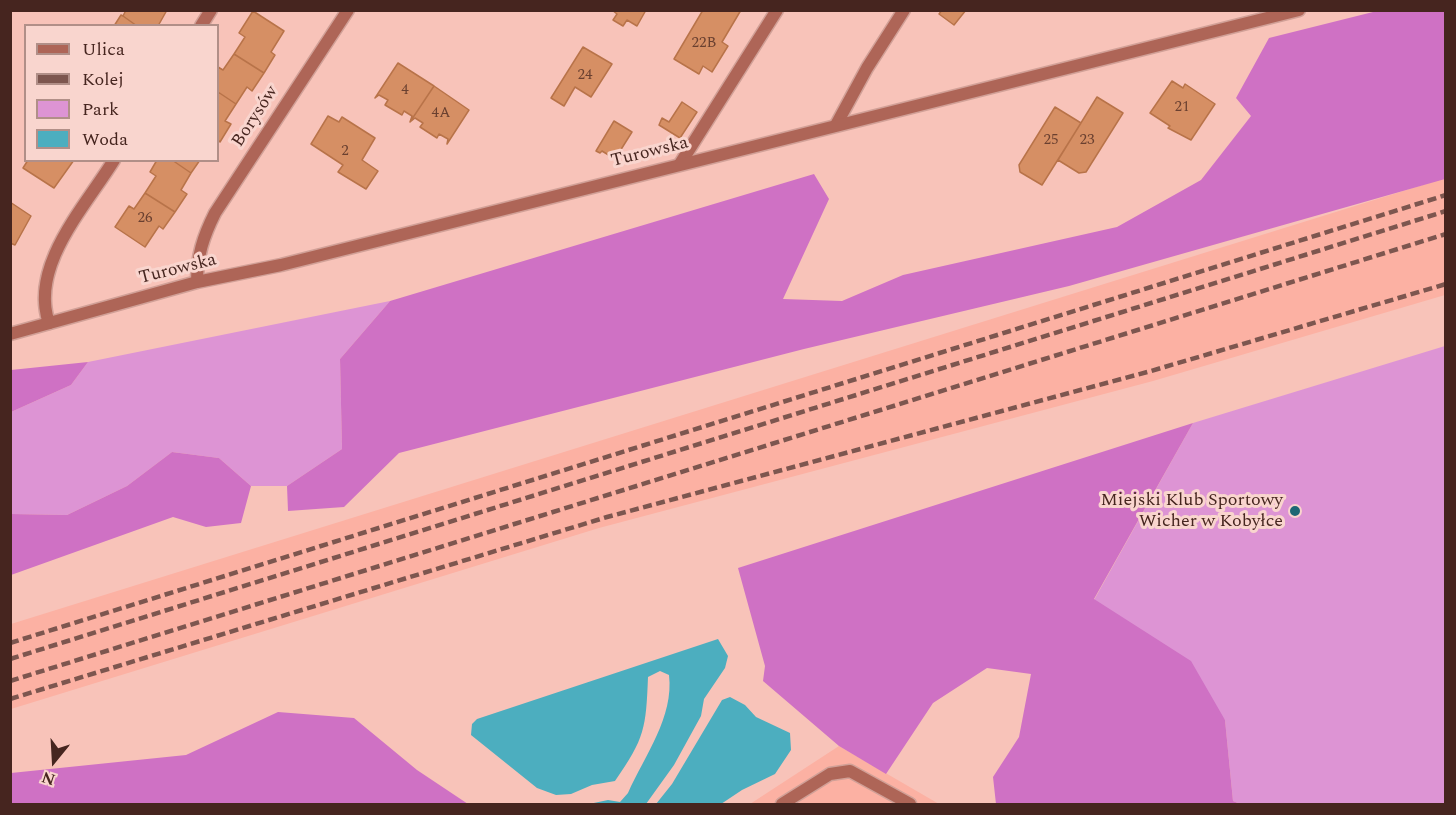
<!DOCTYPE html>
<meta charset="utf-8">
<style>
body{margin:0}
#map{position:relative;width:1456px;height:815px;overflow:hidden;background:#f8c3b9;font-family:Spectral,serif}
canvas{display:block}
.frame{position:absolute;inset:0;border:12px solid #46251f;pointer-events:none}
.legend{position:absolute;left:24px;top:24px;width:195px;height:138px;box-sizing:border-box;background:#f9d5ce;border:2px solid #b18f88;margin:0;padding:8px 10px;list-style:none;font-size:18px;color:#46251f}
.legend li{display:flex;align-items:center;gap:12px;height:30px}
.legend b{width:30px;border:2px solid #b18f88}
.north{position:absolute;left:24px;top:731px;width:60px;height:60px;-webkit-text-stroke:4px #f9d5ce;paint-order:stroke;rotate:198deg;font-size:16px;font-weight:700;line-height:24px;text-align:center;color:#46251f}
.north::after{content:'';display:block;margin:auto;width:21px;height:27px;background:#46251f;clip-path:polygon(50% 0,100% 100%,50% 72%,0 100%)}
</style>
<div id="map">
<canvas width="1456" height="815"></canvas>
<div class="frame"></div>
<ul class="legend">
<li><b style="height:8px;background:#ae6557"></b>Ulica</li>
<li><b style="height:8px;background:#7d564f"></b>Kolej</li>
<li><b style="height:16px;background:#dd94d4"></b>Park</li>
<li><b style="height:16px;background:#4caebf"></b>Woda</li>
</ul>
<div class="north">N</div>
</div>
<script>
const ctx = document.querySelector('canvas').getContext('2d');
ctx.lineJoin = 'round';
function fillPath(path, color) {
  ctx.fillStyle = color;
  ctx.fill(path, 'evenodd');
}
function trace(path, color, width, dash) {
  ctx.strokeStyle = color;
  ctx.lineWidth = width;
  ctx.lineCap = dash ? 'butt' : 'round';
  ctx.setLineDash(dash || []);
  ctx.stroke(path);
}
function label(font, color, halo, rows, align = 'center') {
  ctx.font = font + ' Spectral,serif';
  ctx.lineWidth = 6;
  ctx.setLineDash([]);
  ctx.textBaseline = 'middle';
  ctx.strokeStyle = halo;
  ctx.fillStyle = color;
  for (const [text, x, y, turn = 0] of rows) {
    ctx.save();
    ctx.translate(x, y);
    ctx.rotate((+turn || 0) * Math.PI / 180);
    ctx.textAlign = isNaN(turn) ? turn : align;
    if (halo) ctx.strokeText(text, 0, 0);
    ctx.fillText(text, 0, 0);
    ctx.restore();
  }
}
fillPath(new Path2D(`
 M 1445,178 L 1445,295 L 1153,381 L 599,528 L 11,709 L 11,624 Z
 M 839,746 L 939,804 L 750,804 Z`), '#fcb1a3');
fillPath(new Path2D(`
 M 390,301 L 340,359 L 342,449 L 287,486 L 251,486 L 219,458 L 172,452 L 127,486 L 67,515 L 11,514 L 11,412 L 71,385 L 88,362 Z
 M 1445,346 L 1445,804 L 1240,804 L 1233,801 L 1225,720 L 1094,600 L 1193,423 Z`), '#dd94d4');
fillPath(new Path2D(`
 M 1381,10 L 1445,11 L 1445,179 L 1069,286 L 804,349 L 399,453 L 344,507 L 288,511 L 287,486 L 342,449 L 340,359 L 390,301 L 814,174 L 829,199 L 783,299 L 842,301 L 903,275 L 1117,227 L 1201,180 L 1251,116 L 1236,98 L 1269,38 Z
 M 88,362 L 71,385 L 11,412 L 11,370 Z
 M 1193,423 L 1094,599 L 1191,661 L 1225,720 L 1233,801 L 1240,804 L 996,804 L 993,777 L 1019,737 L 1031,674 L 987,668 L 933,703 L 886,774 L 839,746 L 763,681 L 765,666 L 738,568 Z
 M 172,452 L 219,458 L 251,486 L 241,523 L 206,527 L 173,517 L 11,575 L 11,514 L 67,515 L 127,486 Z
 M 278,712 L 354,718 L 417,770 L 468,804 L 11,804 L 11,773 L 186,755 Z`), '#cf71c4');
fillPath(new Path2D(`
 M 718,639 L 728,656 L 725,668 L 704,699 L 701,716 L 674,765 L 646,804 L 589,804 L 608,800 L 620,802 L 628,793 C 645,755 674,717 669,675 L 660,671 L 648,677 C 646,728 645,738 615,781 L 592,785 L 571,794 L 556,795 L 537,788 L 471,735 L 472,724 L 477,719 Z
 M 730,697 L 745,705 L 756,717 L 790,733 L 791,750 L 775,774 L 742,790 L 721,804 L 656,804 L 672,784 L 722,700 Z`), '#4caebf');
const building = new Path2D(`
 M 126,10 L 167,10 L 158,26 L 137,26 L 123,16 Z
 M 612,10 L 646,10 L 637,26 L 627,20 L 623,26 L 613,20 L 617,14 Z
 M 703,10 L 741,10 L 722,42 L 728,46 L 712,72 L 703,66 L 699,74 L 674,59 Z
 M 942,10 L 966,10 L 954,25 L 939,14 Z
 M 253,11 L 284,31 L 271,52 L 275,55 L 264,73 L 234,54 L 245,37 L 239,33 Z
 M 121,15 L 123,16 L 137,26 L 114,26 Z
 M 583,47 L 612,64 L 591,97 L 575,87 L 564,106 L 551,98 Z
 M 234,54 L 264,73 L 252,91 L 247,87 L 236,104 L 218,92 L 218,67 L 223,70 Z
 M 398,63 L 434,86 L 410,122 L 412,116 L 404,111 L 402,115 L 385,105 L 388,100 L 379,95 L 375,98 Z
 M 1172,81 L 1183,88 L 1185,84 L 1215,104 L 1191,140 L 1168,128 L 1170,126 L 1150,113 Z
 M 434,86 L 469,110 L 447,144 L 448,139 L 439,134 L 437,138 L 420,127 L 423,123 L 415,118 L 410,122 Z
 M 218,92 L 236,104 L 225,121 L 231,124 L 220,142 L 218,140 Z
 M 1097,97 L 1123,113 L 1086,172 L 1079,173 L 1058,160 Z
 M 682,102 L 697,112 L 680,138 L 659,125 L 662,118 L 669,122 Z
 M 1055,107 L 1081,123 L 1042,185 L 1020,172 L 1019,165 Z
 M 328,116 L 339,122 L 342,117 L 375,138 L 362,160 L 378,171 L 366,189 L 338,172 L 343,165 L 311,144 Z
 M 614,121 L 632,132 L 615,159 L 602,151 L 600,153 L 596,151 Z
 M 28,160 L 74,160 L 54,188 L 23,168 Z
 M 157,160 L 172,160 L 191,173 L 181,190 L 187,194 L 175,212 L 145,193 L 156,176 L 150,172 Z
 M 172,160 L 200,160 L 191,173 Z
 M 145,193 L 175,212 L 163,229 L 159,226 L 145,247 L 115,227 L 129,206 L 134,209 Z
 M 10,202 L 31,216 L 15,245 L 10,243 Z`);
fillPath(building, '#d68f64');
trace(building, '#b87349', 1.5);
const lane = new Path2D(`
 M 201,26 L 211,10
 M 836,125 L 867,68 L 904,10
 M 680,164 L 777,10
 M 49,323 C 29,266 85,207 114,160
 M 782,804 L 830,774 L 850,771 L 910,804`);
const street = new Path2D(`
 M 197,282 C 197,256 203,237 215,213 L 348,10
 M 10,334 L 197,282 L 281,265 L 1299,10`);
trace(lane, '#d1a097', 15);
trace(street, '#d1a097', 15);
trace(lane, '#ae6557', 12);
trace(street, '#ae6557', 12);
trace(new Path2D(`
 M 10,643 L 1446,195
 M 10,659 L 1446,211
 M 10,681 L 1446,234
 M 10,699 L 607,517 L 1151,371 L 1446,284`), '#7d564f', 4.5, [9, 4.5]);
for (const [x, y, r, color] of [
 [1295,511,6,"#1e6774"]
]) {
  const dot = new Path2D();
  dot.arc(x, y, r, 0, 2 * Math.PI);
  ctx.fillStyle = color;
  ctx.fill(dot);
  trace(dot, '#f9d5ce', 2);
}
label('15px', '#6a4030', null, [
 ["22B",704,44],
 ["24",585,76],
 ["4",405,91],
 ["21",1182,108],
 ["4A",441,114],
 ["25",1051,141],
 ["23",1087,141],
 ["2",345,152],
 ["26",145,219]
]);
label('18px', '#46251f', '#f9d5ce', [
 ["Borysów",256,117,-57],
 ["Turowska",650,153,-14],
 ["Turowska",178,270,-14]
]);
label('18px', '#46251f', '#f9d5ce', [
 ["Miejski Klub Sportowy",1283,501],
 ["Wicher w Kobyłce",1283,522]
], 'right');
</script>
